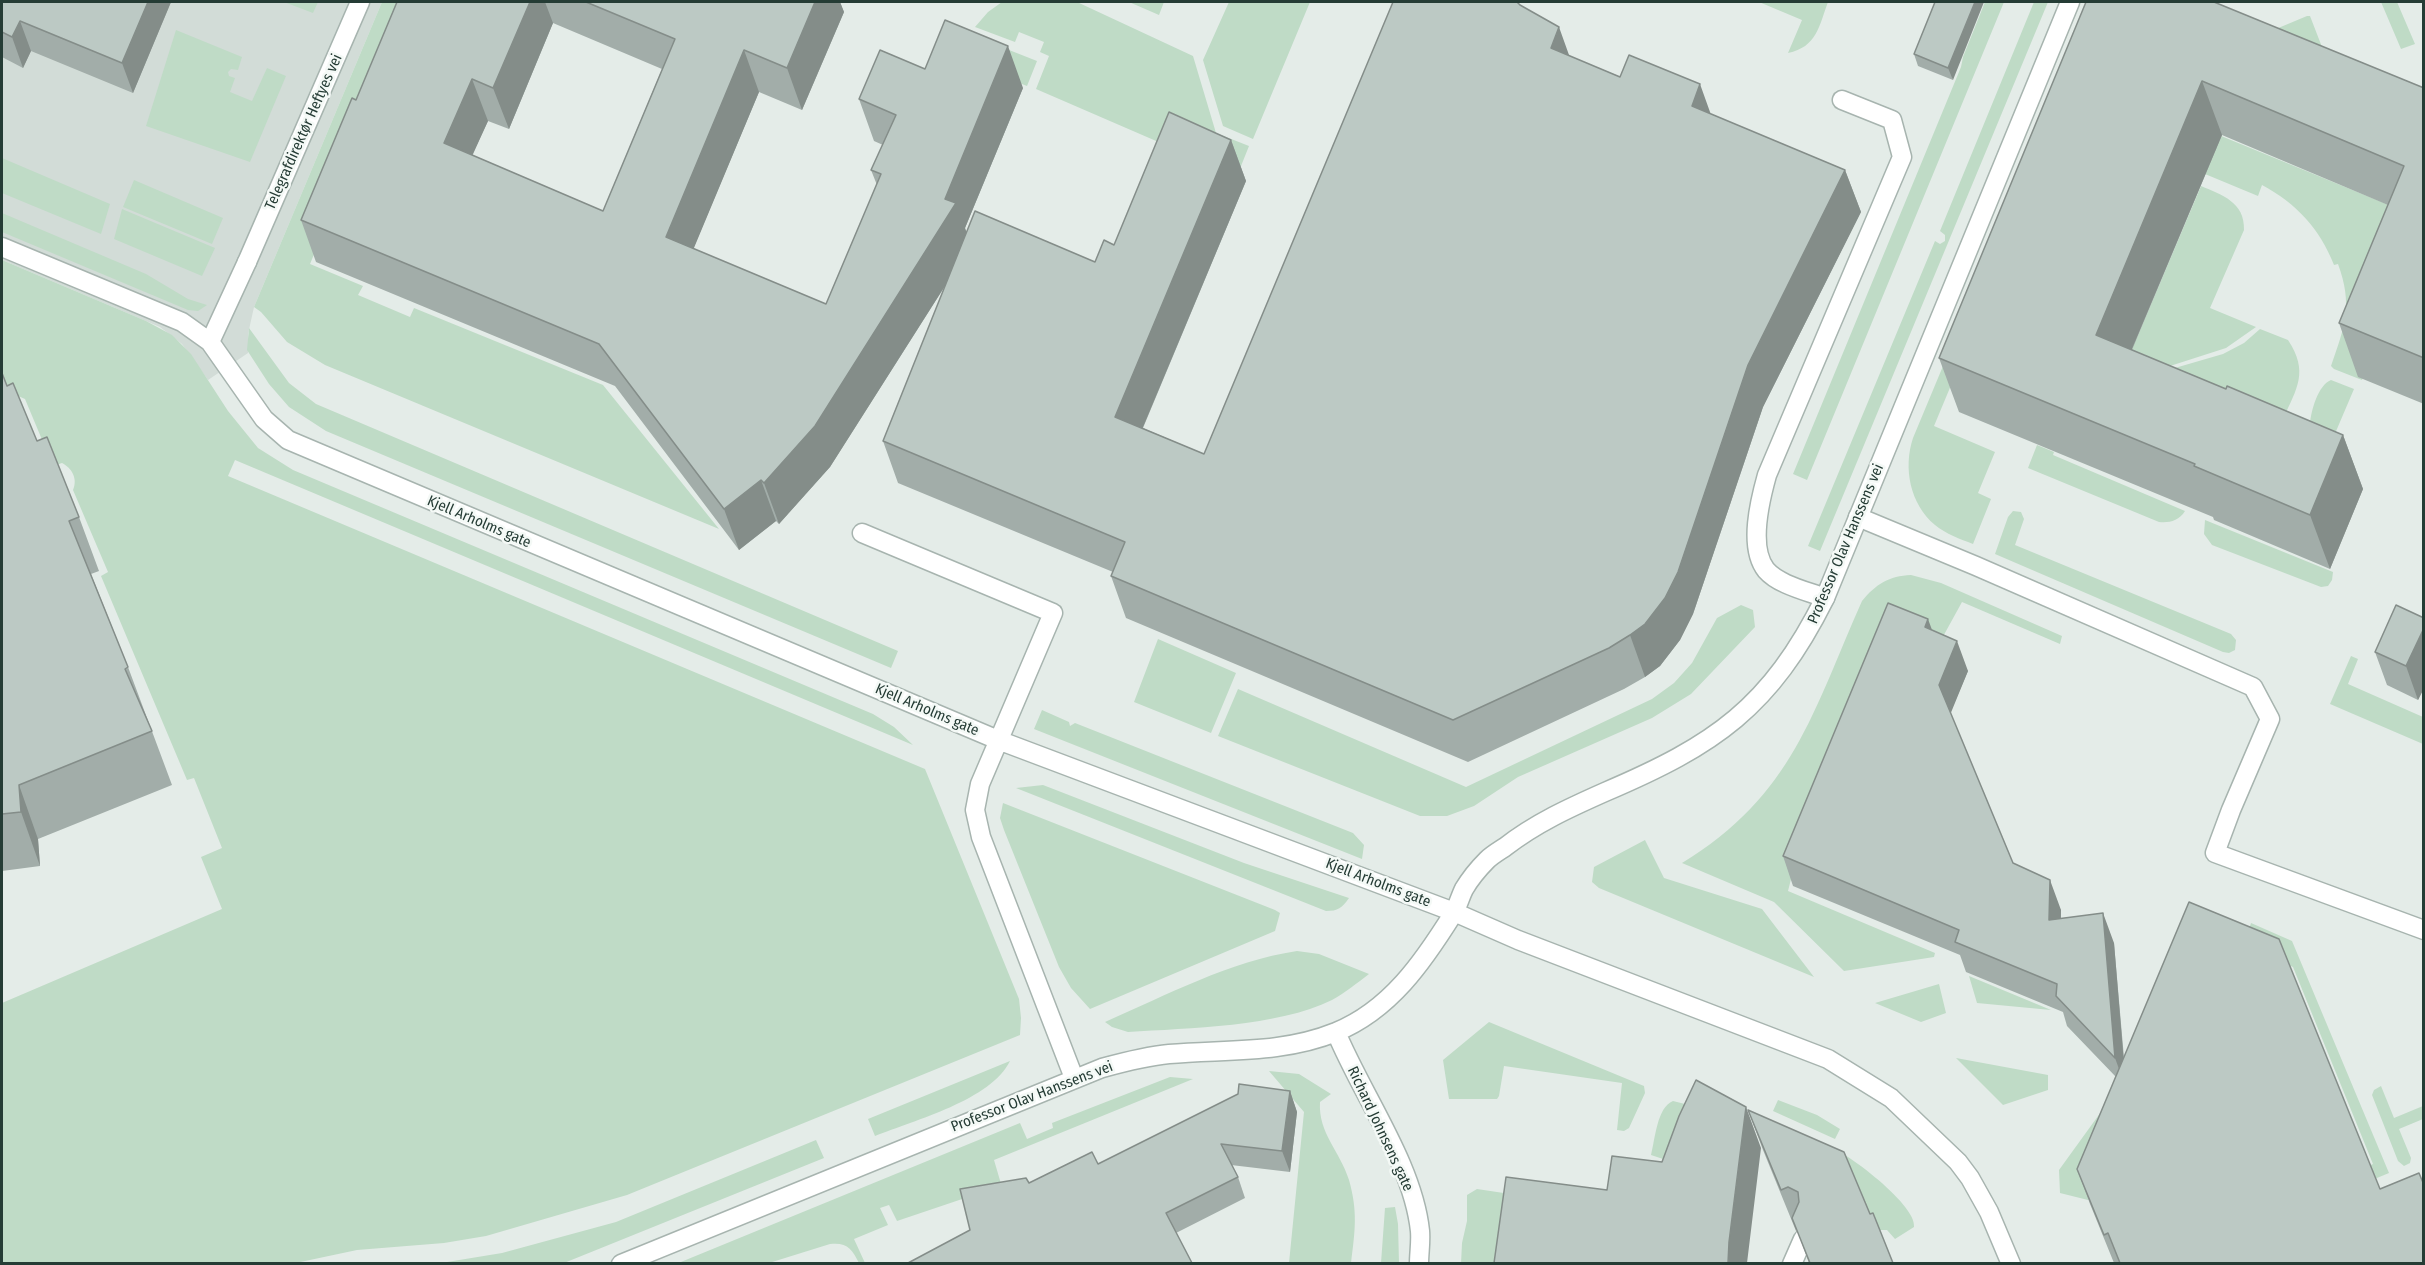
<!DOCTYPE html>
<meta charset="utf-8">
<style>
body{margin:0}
#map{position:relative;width:2425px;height:1265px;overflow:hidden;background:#e4ece8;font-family:"Fira Sans Condensed",sans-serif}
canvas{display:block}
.frame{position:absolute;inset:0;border:3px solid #253c35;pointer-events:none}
</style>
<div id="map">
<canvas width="2425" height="1265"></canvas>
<div class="frame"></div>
</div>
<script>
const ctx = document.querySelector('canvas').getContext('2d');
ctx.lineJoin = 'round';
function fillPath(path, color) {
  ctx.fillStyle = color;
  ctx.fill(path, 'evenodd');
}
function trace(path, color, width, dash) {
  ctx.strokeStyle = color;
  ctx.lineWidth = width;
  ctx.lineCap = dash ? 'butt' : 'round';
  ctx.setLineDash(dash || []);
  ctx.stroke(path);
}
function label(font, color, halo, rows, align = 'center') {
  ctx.font = font + ' "Fira Sans Condensed",sans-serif';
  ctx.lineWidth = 5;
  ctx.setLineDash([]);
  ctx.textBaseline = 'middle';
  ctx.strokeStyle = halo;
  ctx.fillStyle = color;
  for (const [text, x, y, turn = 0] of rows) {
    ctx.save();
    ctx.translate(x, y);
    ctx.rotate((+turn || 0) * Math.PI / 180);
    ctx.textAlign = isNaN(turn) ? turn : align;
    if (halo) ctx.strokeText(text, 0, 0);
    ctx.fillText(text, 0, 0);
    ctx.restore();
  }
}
fillPath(new Path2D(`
 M 2,2 L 382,2 L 254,307 L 248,334 L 248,353 L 208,380 L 182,344 L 160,327 L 2,260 Z`), '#d2dcd7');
fillPath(new Path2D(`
 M 284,2 L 318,2 L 313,13 Z
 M 382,2 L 418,2 L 310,264 L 363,286 L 358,295 L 410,317 L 414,308 L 603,385 L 719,529 L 325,365 L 287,342 L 261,312 L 254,307 Z
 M 1002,2 L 1077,2 L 1193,56 L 1216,133 L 1249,146 L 1237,176 L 1036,89 L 1049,56 L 1040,52 L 1044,42 L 1019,32 L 1015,42 L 975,27 L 988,12 Z
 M 1129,2 L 1164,2 L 1159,15 Z
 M 1229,2 L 1310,2 L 1253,139 L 1223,126 L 1203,60 Z
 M 1759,2 L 1828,2 C 1819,26 1817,47 1788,53 L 1802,20 Z
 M 1985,2 L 2004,2 L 1807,480 L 1793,474 L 1961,67 L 1963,57 Z
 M 2034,2 L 2048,2 L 1820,551 L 1808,546 L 1935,241 L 1940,244 L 1945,241 L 1945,235 L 1940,231 Z
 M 2381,2 L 2397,2 L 2415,44 L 2401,49 Z
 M 2310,16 L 2327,60 L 2264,34 L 2307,16 Z
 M 176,30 L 242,57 L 238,70 L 231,69 L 228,72 L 229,76 L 235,78 L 230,92 L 252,101 L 267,68 L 286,76 L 250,162 L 146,126 Z
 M 971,35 L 1037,61 L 1027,86 L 961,60 Z
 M 2192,124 L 2423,219 L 2423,234 L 2362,380 L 2334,369 L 2331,366 C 2345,326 2353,305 2338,264 L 2334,265 C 2320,229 2296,203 2262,185 L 2258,196 L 2205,174 L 2210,163 L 2181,150 Z
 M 2041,131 L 2055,136 L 1934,426 L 1995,452 L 1978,493 L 1991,499 L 1973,544 C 1960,539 1946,534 1935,525 C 1910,504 1903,468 1913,438 Z
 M 2,158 L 110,204 L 101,234 L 2,193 Z
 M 134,180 L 223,218 L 212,244 L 123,207 Z
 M 2201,186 C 2222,195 2245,202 2244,230 L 2210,308 L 2256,327 L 2226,348 L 2170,366 L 2158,365 L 2145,355 L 2122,346 L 2126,337 L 2136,340 Z
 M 122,209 L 215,248 L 202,276 L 114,239 Z
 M 2,213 L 146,274 L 188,299 L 207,305 L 198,311 L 188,310 L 2,232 Z
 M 2,260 L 146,321 L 172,335 L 191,354 L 228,411 L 258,448 L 293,470 L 873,714 L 894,727 L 913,745 L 235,460 L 228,476 L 925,769 L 1019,999 L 1021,1018 L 1020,1035 L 627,1195 L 486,1236 L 444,1243 L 357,1250 L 291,1264 L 2,1263 L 2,1003 L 222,909 L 201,857 L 222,848 L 194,778 L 187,780 L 101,576 L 108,572 L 73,490 C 78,479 72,468 62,463 L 53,466 L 25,399 L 2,389 Z
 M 249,328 L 289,383 L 316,404 L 898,651 L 891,668 L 326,431 L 289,407 L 269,384 L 247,350 Z
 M 2260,329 L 2288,340 C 2309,372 2297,388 2283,419 L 2168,370 L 2223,354 L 2244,343 Z
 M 2331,380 L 2354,389 L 2331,443 L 2310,424 C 2311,411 2318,385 2331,380 Z
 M 2037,445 L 2054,452 L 2053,455 L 2185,511 C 2179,521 2169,523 2159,522 L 2028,468 Z
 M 2013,511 L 2021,512 L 2024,519 L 2015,545 L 2231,634 L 2236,640 L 2235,650 L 2229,653 L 2223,652 L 1995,554 L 2008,517 Z
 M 2205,520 L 2333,572 L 2332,580 L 2328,586 L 2321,587 L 2212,545 L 2204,534 Z
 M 1911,575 L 1941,583 L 2062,636 L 2060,644 L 1962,602 L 1940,642 L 1791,879 L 1788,891 L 1935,953 L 1934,957 L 1844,971 L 1774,902 L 1682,863 C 1793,796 1813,711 1862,601 C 1876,584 1889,576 1911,575 Z
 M 1741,605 L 1753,610 L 1755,627 L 1691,694 L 1652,718 L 1518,777 L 1474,806 L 1447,816 L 1420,816 L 1218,736 L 1238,689 L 1466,787 L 1652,699 L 1674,683 L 1692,663 L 1717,618 Z
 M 1158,639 L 1236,673 L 1211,733 L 1134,702 Z
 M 2351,656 L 2358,659 L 2348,684 L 2423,717 L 2423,744 L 2330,704 Z
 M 1042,710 L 1069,722 L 1070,726 L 1075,723 L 1353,833 L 1364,845 L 1362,859 L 1034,729 Z
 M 1043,785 L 1244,863 L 1349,898 C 1342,908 1338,911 1326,911 L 1016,788 Z
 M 1003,803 L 1275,910 L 1280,913 L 1275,931 L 1090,1009 L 1071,988 L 1059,967 L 1004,830 L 1000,818 Z
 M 1645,840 L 1664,878 L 1762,909 L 1814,977 L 1599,888 L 1592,882 L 1594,867 Z
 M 2251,923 L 2292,941 L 2389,1173 L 2285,1216 L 2279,1202 L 2373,1164 L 2293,967 L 2244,946 Z
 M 1297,951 L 1319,954 L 1369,974 C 1357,983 1345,993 1332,1000 C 1277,1027 1189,1028 1128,1032 L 1112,1027 L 1105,1022 C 1167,995 1230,961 1297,951 Z
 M 1969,976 L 2051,1010 L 1977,1003 Z
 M 1939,984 L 1946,1013 L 1921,1022 L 1875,1003 Z
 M 1489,1022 L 1644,1086 L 1645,1093 L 1629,1128 L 1624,1131 L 1617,1130 L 1622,1083 L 1504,1066 L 1499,1096 L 1497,1099 L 1449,1099 L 1443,1060 Z
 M 1956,1058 L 2048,1075 L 2048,1090 L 2003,1105 Z
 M 1010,1061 C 991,1100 915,1120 875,1136 L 868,1119 Z
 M 1269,1071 L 1299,1074 L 1331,1094 L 1320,1102 C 1318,1133 1340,1151 1349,1180 C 1358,1212 1355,1231 1351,1263 L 1289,1263 L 1304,1112 Z
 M 1170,1077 L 1193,1079 L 994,1160 L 1004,1194 L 980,1193 L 897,1221 L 889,1205 L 880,1208 L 888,1225 L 854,1239 L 865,1263 L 859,1263 C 852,1249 847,1242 830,1244 L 769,1263 L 676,1264 L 1020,1123 L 1027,1139 L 1053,1128 L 1052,1123 Z
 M 2381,1086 L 2394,1118 L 2423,1106 L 2423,1119 L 2399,1129 L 2411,1158 L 2410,1163 L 2404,1166 L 2398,1161 L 2372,1095 L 2374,1090 Z
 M 1778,1100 L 1817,1115 L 1840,1129 L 1835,1139 L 1773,1111 Z
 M 1673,1101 L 1685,1104 L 1696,1111 L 1684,1166 L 1651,1155 C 1655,1140 1657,1107 1673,1101 Z
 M 2106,1105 L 2127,1115 L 2088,1200 L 2060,1193 L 2059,1170 Z
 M 816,1140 L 824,1158 L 564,1263 L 441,1263 L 502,1253 L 616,1222 Z
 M 1816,1141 C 1838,1144 1918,1205 1914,1227 L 1895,1239 L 1887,1230 L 1877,1230 Z
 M 1477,1189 L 1517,1195 L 1507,1263 L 1461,1264 L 1462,1243 L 1467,1221 L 1467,1195 Z
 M 1395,1207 L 1398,1224 L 1399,1263 L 1381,1263 L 1385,1208 Z`), '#bfdbc6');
const service = new Path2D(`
 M 2,247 L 182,322 L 210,342 L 264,419 L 288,440 L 998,740 L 1454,912 L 1518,940 L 1828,1059 L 1891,1098 L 1958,1162 L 1970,1178 L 1989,1212 L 2011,1264
 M 210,342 L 247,262
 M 1858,517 L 1976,566 L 2253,687 L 2270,719 L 2231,810 L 2215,853 L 2424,930
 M 862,533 L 1053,613 L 980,784 L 975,810 L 981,837 L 1074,1078
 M 1825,598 C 1807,591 1779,585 1766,570 C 1748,547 1760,500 1767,475 L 1902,157 L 1892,120 L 1842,100
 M 1792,1264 L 1803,1239`);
const minor = new Path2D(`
 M 247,262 L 360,2
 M 1336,1032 C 1362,1095 1413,1164 1420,1231 C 1421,1242 1419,1253 1419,1264
 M 621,1264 L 1102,1068 C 1124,1062 1147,1056 1169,1054 C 1226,1049 1282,1054 1336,1032 C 1390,1010 1423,962 1453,914 C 1458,906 1460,897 1464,889 C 1470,879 1479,868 1487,860 C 1492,855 1499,851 1505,847 C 1536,823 1569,808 1605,792 C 1715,745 1770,708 1825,598 L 2070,2`);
trace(service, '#a7b4af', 21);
trace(minor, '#a7b4af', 21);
trace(service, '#fff', 18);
trace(minor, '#fff', 18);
fillPath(new Path2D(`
 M 2,2 L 171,2 L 133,93 L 31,51 L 23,68 L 2,57 Z
 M 397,2 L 840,2 L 844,12 L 802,110 L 759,92 L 693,249 L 826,304 L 877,185 L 871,170 L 883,145 L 874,141 L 859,99 L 925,69 L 1023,88 L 965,228 L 966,232 L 1095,262 L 1231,140 L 1246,181 L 1143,428 L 1204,454 L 1570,56 L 1845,170 L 1861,212 L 1763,407 L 1693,614 L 1680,640 L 1660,666 L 1645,677 L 1624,689 L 1468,762 L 1126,618 L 1111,576 L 1113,572 L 898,483 L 883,441 L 945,286 L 830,467 L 779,524 L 776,521 L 739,550 L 615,386 L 316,262 L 301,220 L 356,100 ZM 553,23 L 662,69 L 603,211 L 472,155 L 488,121 L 509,129 Z
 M 1935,2 L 1953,80 L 1918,66 L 1914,54 Z
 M 2086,2 L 2424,88 L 2424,404 L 2358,377 L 2339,323 L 2388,205 L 2222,135 L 2132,350 L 2226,389 L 2343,435 L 2363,489 L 2330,569 L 2214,520 L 2213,517 L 1959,412 L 1939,358 Z
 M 2,373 L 7,386 L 79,517 L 99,571 L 91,574 L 128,667 L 172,785 L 38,839 L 40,866 L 2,871 Z
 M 2424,618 L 2424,688 L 2418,700 L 2387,685 L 2375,652 Z
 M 1932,630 L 1968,671 L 1950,713 L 2013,863 L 2061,910 L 2061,918 L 2114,943 L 2124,1058 L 2380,1189 L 2424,1263 L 2114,1263 L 2090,1204 L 2077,1169 L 2116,1077 L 2067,1026 L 2063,1012 L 1966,972 L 1960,955 L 1793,886 L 1783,856 Z
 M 1290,1091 L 1297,1112 L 1290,1172 L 1231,1165 L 1238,1177 L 1245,1198 L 1176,1233 L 970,1230 L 1029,1183 L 1098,1164 Z
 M 1748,1110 L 1870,1214 L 1893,1263 L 1809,1263 L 1797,1230 L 1796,1231 L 1763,1150 Z`), '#a2ada9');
fillPath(new Path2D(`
 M 148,2 L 171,2 L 133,93 L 122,63 Z
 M 530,2 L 545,2 L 553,23 L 509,129 L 493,88 Z
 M 815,2 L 840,2 L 844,12 L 802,110 L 787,68 Z
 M 1975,2 L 1984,2 L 1953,80 L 1948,68 Z
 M 20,21 L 31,51 L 23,68 L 12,37 Z
 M 1559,27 L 1574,69 L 1551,48 Z
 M 1008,46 L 1023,88 L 965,228 L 971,245 L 830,467 L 779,524 L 764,483 L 945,199 Z
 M 744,50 L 759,92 L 681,279 L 666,237 Z
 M 472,79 L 488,121 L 459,185 L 444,143 Z
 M 2202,81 L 2222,135 L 2115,389 L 2096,335 Z
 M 1700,84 L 1715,126 L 1692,106 Z
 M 1231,140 L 1246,181 L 1130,458 L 1115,417 Z
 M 1845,170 L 1861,212 L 1763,407 L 1693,614 L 1680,640 L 1660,666 L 1645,677 L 1630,635 L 1748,365 Z
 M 2343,435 L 2363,489 L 2330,569 L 2310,515 Z
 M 761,480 L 776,521 L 739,550 L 724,509 Z
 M 1928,619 L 1939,649 L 1925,627 Z
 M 2424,628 L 2424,688 L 2418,700 L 2406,666 Z
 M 1957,641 L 1968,671 L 1950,715 L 1939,685 Z
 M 19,785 L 38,839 L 40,866 L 21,812 Z
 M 2050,880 L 2061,910 L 2060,950 L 2049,920 Z
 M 2103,913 L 2114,943 L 2126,1088 L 2115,1058 Z
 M 1290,1091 L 1297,1112 L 1290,1172 L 1282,1151 Z
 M 1746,1107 L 1761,1148 L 1747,1263 L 1728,1263 L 1729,1242 Z`), '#848d89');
const building = new Path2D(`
 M 2,2 L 148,2 L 122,63 L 20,21 L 12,37 L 2,32 Z
 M 397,2 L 530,2 L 493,88 L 472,79 L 444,143 L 603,211 L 675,39 L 586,2 L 815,2 L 787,68 L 744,50 L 666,237 L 826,304 L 881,174 L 871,170 L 896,115 L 859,99 L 880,50 L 925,69 L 945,20 L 1008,46 L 945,199 L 956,203 L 815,426 L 764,483 L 761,480 L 724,509 L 599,344 L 301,220 L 352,98 L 356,100 Z
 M 1393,2 L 1517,2 L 1520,5 L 1559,27 L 1551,48 L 1620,77 L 1629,55 L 1700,84 L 1692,106 L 1845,170 L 1748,365 L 1678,572 L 1665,598 L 1645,624 L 1630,635 L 1609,648 L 1453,720 L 1111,576 L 1125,542 L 883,441 L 975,211 L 1095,262 L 1104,240 L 1114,245 L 1169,112 L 1231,140 L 1115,417 L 1204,454 Z
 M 1935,2 L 1975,2 L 1948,68 L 1914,54 Z
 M 2086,2 L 2214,2 L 2424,88 L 2424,358 L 2339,323 L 2404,166 L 2202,81 L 2096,335 L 2226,389 L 2227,386 L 2343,435 L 2310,515 L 2194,466 L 2195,464 L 1939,358 Z
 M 2,373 L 7,386 L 13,383 L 37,441 L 47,437 L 79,517 L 69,521 L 128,667 L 125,669 L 152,731 L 19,785 L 21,812 L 2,814 Z
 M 1888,603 L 1928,619 L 1925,627 L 1957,641 L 1939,685 L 2013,863 L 2050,880 L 2049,920 L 2103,913 L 2115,1058 L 2056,996 L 2057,984 L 1955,942 L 1959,930 L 1783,856 Z
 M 2396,605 L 2424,618 L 2424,628 L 2406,666 L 2375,652 Z
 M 2189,902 L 2279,939 L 2380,1189 L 2419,1173 L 2424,1185 L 2424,1263 L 2120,1263 L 2108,1233 L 2104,1235 L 2077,1169 Z
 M 1696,1080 L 1746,1107 L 1729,1242 L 1728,1263 L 1494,1263 L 1506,1177 L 1607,1190 L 1612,1156 L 1662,1162 L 1679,1116 Z
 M 1239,1084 L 1290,1091 L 1282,1151 L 1221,1144 L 1238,1177 L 1166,1213 L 1192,1263 L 908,1263 L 970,1230 L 960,1189 L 1026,1178 L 1029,1183 L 1092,1152 L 1098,1164 L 1238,1094 Z
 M 1748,1110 L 1844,1152 L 1870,1214 L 1873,1213 L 1893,1263 L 1810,1263 L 1792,1218 L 1799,1202 L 1798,1192 L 1788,1187 L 1781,1190 Z`);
fillPath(building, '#bcc9c4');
trace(building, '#848d89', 1.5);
label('15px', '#253c35', '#f4f9f6', [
 ["Telegrafdirektør Heftyes vei",304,132,-66],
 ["Kjell Arholms gate",479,522,23],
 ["Professor Olav Hanssens vei",1846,544,-67],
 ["Kjell Arholms gate",927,710,23],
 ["Kjell Arholms gate",1378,883,21],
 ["Professor Olav Hanssens vei",1032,1097,-21],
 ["Richard Johnsens gate",1380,1129,65]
]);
</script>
